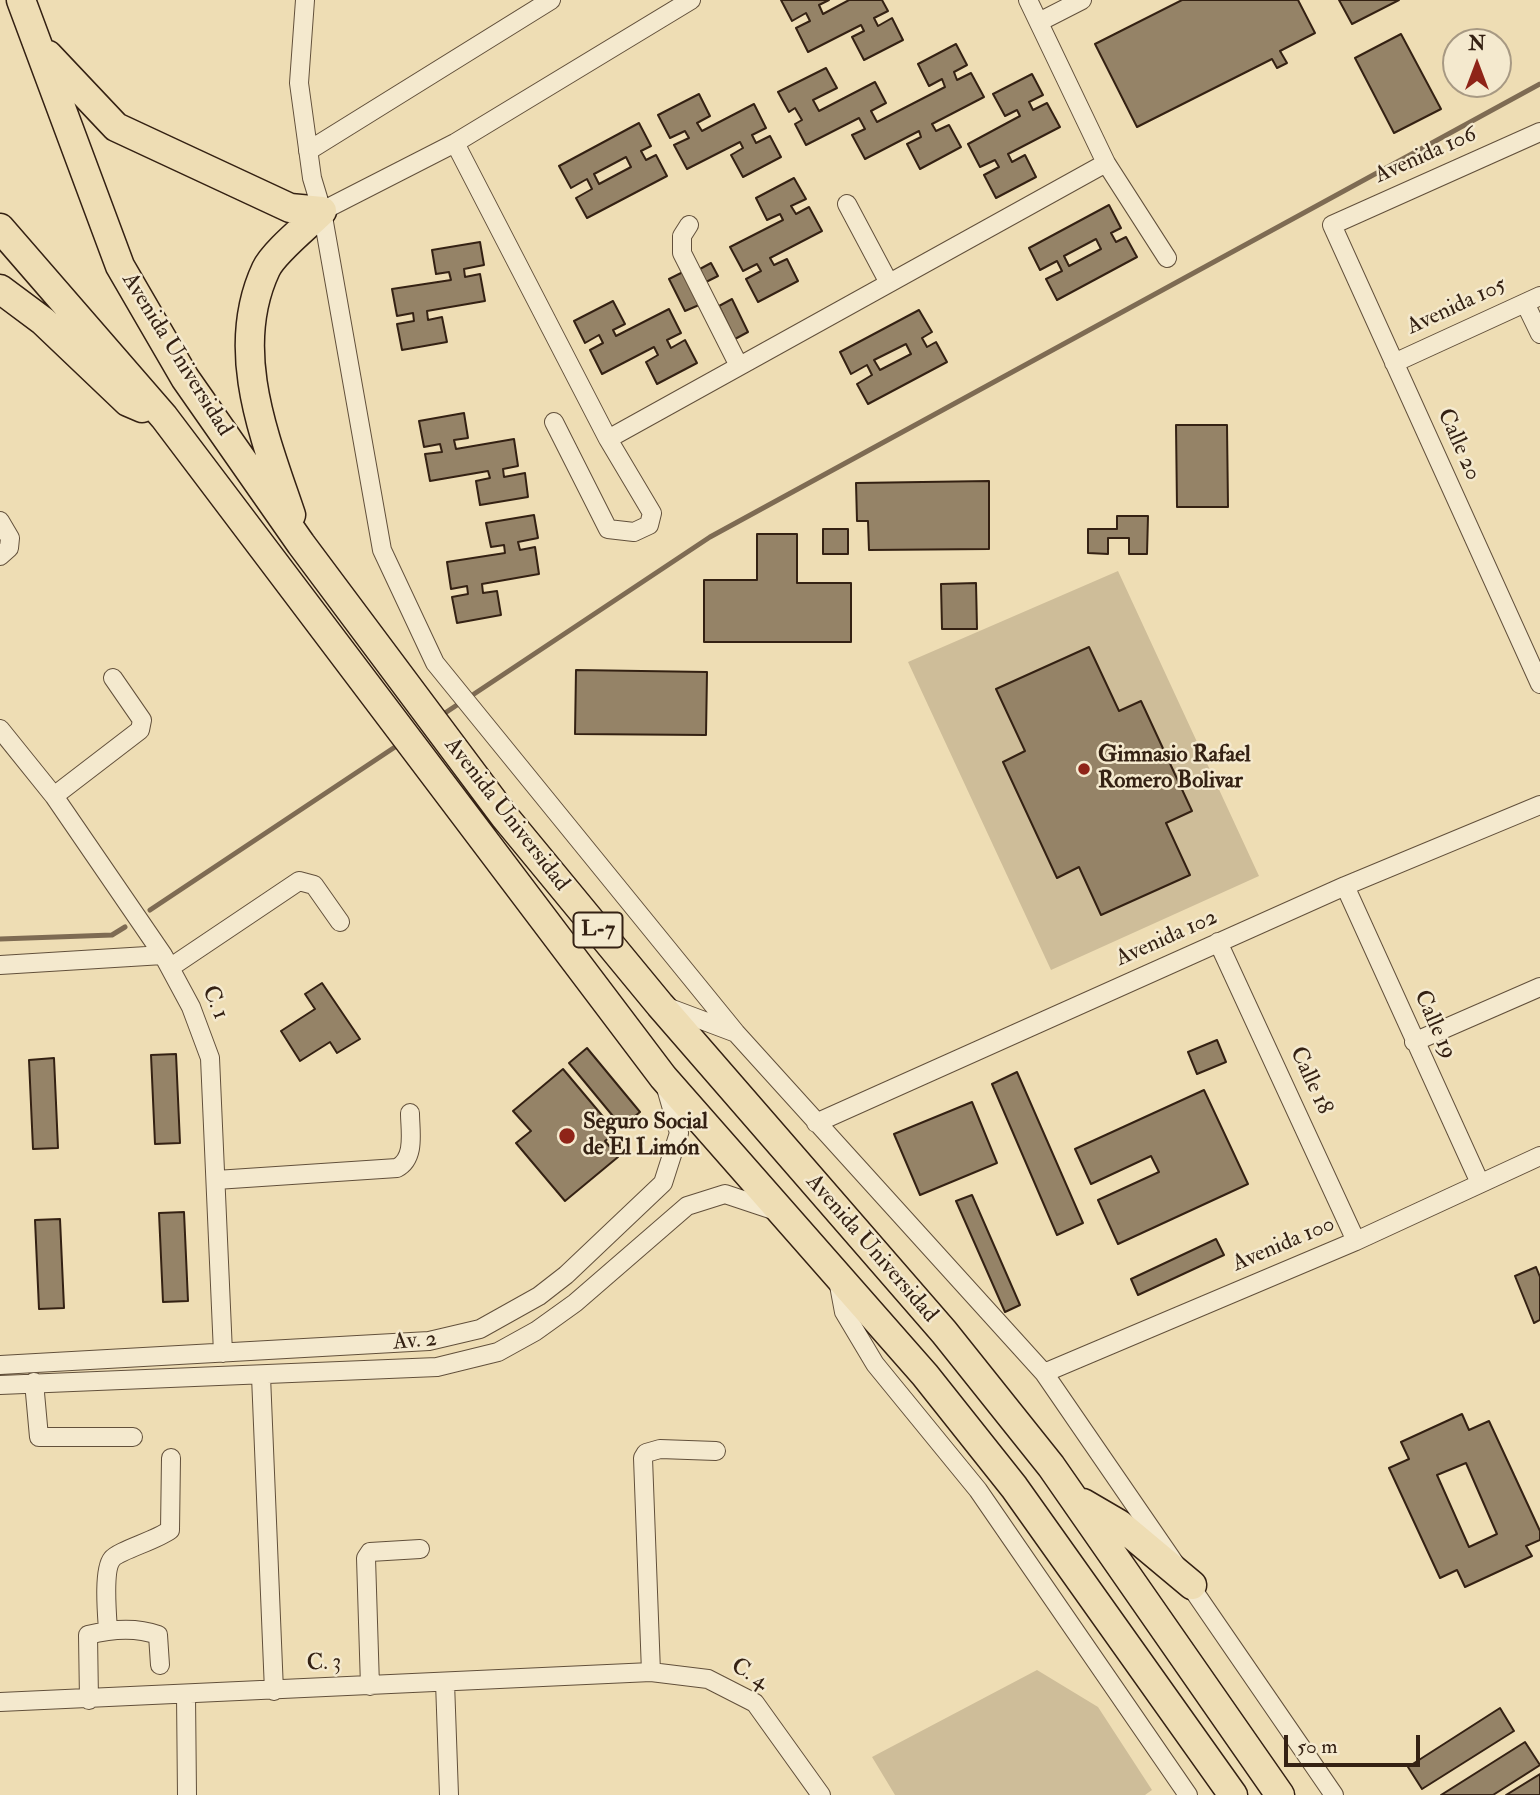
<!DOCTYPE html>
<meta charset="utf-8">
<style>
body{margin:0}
#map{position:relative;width:1540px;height:1795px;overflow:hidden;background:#eeddb4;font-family:"IM FELL Double Pica",serif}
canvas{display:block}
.north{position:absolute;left:1442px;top:28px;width:70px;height:70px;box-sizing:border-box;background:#f4e9ce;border:2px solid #a79983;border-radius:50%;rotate:0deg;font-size:19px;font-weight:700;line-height:28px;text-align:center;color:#342113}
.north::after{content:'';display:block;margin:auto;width:24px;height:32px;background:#8f2418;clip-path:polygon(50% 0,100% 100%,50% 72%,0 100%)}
.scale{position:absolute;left:1284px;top:1735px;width:136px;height:32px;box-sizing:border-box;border:4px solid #342113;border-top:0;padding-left:9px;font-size:21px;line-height:24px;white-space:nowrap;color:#342113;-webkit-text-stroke:5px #f4e9ce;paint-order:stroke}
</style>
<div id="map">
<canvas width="1540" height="1795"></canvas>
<div class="north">N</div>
<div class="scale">50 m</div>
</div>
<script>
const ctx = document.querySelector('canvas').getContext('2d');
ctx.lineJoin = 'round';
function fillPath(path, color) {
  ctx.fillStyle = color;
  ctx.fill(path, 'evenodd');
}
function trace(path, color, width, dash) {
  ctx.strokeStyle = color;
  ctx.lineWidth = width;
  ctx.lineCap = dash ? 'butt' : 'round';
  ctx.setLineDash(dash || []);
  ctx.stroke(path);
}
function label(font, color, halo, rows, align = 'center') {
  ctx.font = font + ' "IM FELL Double Pica",serif';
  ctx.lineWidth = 5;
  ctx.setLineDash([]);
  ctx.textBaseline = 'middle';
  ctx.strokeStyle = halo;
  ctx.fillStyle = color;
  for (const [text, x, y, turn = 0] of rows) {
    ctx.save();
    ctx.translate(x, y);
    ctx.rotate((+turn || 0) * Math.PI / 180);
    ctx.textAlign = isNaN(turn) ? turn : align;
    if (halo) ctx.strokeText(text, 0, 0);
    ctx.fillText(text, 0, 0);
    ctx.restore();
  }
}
fillPath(new Path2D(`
 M 1118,571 L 1259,876 L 1051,970 L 908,662 Z
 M 1037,1670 L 1098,1707 L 1152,1790 L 1145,1795 L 895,1795 L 872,1757 Z`), '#cebd99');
trace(new Path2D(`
 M 474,694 L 710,537 L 1540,84
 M 442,715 L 457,705
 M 150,910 L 398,745
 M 0,939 L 112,935 L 125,927`), '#7e6b53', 5);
const building = new Path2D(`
 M 781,0 L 829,0 L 819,5 L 823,14 L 849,0 L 882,0 L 888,11 L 874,18 L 878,26 L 892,18 L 903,40 L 864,60 L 852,37 L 864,31 L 861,25 L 808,52 L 796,28 L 810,21 L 806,13 L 792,21 Z
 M 1182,0 L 1298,0 L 1315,33 L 1280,51 L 1287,63 L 1277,68 L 1272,59 L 1137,127 L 1095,44 Z
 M 1339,0 L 1399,0 L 1352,24 Z
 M 1401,34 L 1441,109 L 1394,133 L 1355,58 Z
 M 956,44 L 967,65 L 954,72 L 957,80 L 971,73 L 984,97 L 932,124 L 936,131 L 949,125 L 961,147 L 920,169 L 907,144 L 921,137 L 919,131 L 865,159 L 852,135 L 865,129 L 859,118 L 806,145 L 795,124 L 802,120 L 795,108 L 789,112 L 778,92 L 826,68 L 837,88 L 813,100 L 819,111 L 875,82 L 886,103 L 871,111 L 877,122 L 945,87 L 942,79 L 929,86 L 918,64 Z
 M 1032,74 L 1043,95 L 1029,102 L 1033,110 L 1047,103 L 1060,127 L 1008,154 L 1012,162 L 1025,155 L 1036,177 L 996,198 L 984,175 L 999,167 L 995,160 L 980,167 L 968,144 L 1020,116 L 1017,110 L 1005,116 L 993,94 Z
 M 699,94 L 710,116 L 697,123 L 702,131 L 754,104 L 766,128 L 752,135 L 756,143 L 770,136 L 781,157 L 743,177 L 731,155 L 743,148 L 740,142 L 687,169 L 674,145 L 689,138 L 685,131 L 670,138 L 658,115 Z
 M 639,123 L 651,146 L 641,151 L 646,160 L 656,155 L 667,176 L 587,218 L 576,198 L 592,189 L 587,179 L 571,188 L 559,166 ZM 626,157 L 631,167 L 599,184 L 594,174 Z
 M 794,178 L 806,199 L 791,206 L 796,214 L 809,207 L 822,231 L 770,258 L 774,265 L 787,259 L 798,281 L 758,302 L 746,279 L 761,271 L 757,264 L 743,271 L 730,247 L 783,220 L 780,214 L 767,220 L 756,198 Z
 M 1109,205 L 1121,228 L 1111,233 L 1116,242 L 1126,237 L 1137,257 L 1057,300 L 1046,279 L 1062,271 L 1057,261 L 1040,270 L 1029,248 ZM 1096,239 L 1101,249 L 1069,266 L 1064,256 Z
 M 480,242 L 484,265 L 464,269 L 465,277 L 480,274 L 485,301 L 427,311 L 428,320 L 442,317 L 447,342 L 402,350 L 397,324 L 414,321 L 413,313 L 397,316 L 392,289 L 451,280 L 449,272 L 436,274 L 432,250 Z
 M 711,263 L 718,276 L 704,283 L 698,270 Z
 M 683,272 L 699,305 L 685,311 L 669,279 Z
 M 732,299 L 748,332 L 735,339 L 719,306 Z
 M 613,301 L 625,324 L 613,330 L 616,336 L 669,309 L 681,333 L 667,340 L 671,348 L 685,340 L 697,363 L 657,384 L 646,362 L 658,355 L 654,347 L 602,374 L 590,350 L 603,343 L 599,335 L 585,343 L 574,321 Z
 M 919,310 L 932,332 L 922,338 L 927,347 L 936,342 L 947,362 L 868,404 L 857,384 L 872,375 L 867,365 L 851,374 L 840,352 ZM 906,344 L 911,354 L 880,370 L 874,360 Z
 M 464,413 L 468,438 L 454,440 L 456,449 L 514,439 L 518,466 L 503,469 L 504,477 L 525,473 L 528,497 L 480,505 L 476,481 L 490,478 L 488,471 L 430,481 L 425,454 L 442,452 L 440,444 L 424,447 L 419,421 Z
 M 1176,425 L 1227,425 L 1228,507 L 1177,507 Z
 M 989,481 L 989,549 L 869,550 L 868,521 L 857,521 L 856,483 Z
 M 534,515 L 538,538 L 518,542 L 520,550 L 535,547 L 539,574 L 482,584 L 483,593 L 497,591 L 501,615 L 457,623 L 452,597 L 468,594 L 467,586 L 451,589 L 447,562 L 505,553 L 504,545 L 491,547 L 486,523 Z
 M 1117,516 L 1148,516 L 1147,554 L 1129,554 L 1129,538 L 1108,538 L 1108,554 L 1088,553 L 1088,529 L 1117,529 Z
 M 823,529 L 848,529 L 848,554 L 823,554 Z
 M 757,534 L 797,534 L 797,583 L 851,583 L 851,642 L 704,642 L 704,580 L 757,580 Z
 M 976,583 L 977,629 L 942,629 L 941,584 Z
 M 1089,647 L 1119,711 L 1141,701 L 1192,811 L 1166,823 L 1190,875 L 1101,915 L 1079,867 L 1057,878 L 1003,762 L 1025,751 L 996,689 Z
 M 576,670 L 707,672 L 706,735 L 575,734 Z
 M 322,983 L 360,1039 L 337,1053 L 330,1042 L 300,1061 L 281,1031 L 315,1009 L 305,994 Z
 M 1217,1040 L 1226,1062 L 1197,1074 L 1188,1052 Z
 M 587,1048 L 640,1112 L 622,1127 L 569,1063 Z
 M 176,1054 L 180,1143 L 155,1144 L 151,1055 Z
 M 54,1058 L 58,1148 L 33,1149 L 29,1060 Z
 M 563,1069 L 616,1132 L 605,1141 L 618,1157 L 565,1201 L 516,1143 L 531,1131 L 513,1111 Z
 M 1017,1072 L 1083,1223 L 1057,1235 L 992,1084 Z
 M 1204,1090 L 1248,1184 L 1118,1244 L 1098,1200 L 1159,1172 L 1151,1156 L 1091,1184 L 1075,1149 Z
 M 972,1102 L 997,1163 L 920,1195 L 894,1134 Z
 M 972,1195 L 1020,1305 L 1005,1312 L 956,1201 Z
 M 184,1212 L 188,1301 L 163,1302 L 159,1213 Z
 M 60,1219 L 64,1308 L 39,1309 L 35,1220 Z
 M 1216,1239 L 1224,1255 L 1138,1295 L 1131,1279 Z
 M 1536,1267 L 1540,1277 L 1540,1320 L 1534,1323 L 1515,1276 Z
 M 1462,1414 L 1469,1430 L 1489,1421 L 1540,1531 L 1540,1540 L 1526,1546 L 1532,1556 L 1465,1587 L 1457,1570 L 1440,1578 L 1389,1468 L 1409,1459 L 1401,1442 ZM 1466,1463 L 1497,1534 L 1469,1547 L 1437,1475 Z
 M 1500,1708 L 1514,1731 L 1422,1789 L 1408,1767 Z
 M 1525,1742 L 1540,1765 L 1493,1795 L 1441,1795 Z
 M 1540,1774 L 1540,1795 L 1506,1795 Z`);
fillPath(building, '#958367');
trace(building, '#342113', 2);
const minor = new Path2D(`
 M 305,0 L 299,83 L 312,178 L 322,211 L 382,550 L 435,663 L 736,1033 L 1044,1373 L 1334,1795
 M 1028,0 L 1106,163 L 1167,258
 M 1039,22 L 1082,0
 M 1540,132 L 1332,225 L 1540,684
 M 455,143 L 608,439 L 652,513 L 649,525 L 634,532 L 608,529 L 554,422
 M 308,151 L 551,0
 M 847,204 L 889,283
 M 322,211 L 455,143 L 691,0
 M 689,225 L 682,236 L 682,253 L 738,364
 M 1525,303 L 1540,334
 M 1394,363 L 1540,296
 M 608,439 L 1106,163
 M 0,521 L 10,538 L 9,548 L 0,556
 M 0,729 L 54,796 L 163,955 L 191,1007 L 210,1058 L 223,1353
 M 54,796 L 140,730 L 142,720 L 113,678
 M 1345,886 L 1480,1183
 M 1218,942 L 1356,1241
 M 0,965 L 163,955
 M 171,967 L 299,881 L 314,885 L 340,922
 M 667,1007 L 736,1033
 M 1414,1042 L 1540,987
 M 816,1123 L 1345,886 L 1540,805
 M 216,1180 L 397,1168 C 416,1158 410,1131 410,1113
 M 838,1280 L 844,1312 L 875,1364 L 978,1490 L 1188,1795
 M 0,1365 L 429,1341 L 480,1329 L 539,1296 L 566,1275 L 663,1183 L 679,1133 L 666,1088
 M 1044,1373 L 1356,1241 L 1540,1156
 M 261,1376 L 274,1691
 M 34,1382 L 39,1437 L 133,1437
 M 0,1385 L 437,1367 L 498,1352 L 536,1331 L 575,1303 L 687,1206 L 725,1194 L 779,1212
 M 108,1630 C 107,1615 103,1570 112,1559 C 118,1551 157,1540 170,1530 L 171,1458
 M 651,1672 L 643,1458 L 646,1453 L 660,1449 L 716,1451
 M 445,1682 L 449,1795
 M 370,1686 L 366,1558 L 370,1552 L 420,1549
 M 186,1695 L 187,1795
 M 89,1700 L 88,1635 C 111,1629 136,1627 158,1635 L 160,1665
 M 0,1702 L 651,1672 L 708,1679 L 755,1703 L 821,1795`);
const primary = new Path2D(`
 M 21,0 L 120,266 L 185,378 L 301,544 L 505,817 L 660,1005 L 944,1332 L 1051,1466 L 1280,1795
 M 48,55 L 116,127 L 290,208 L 322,211
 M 0,228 L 164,417 L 663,1077 L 925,1375 L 1014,1487 L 1233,1795
 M 0,289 L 43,321 L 128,402 L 142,408
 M 291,515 C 265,438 228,350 266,269 C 274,252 307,226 322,211
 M 1083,1503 L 1119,1524 L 1192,1585`);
trace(minor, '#62503b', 20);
trace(primary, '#342113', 31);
trace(minor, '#f4e9ce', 18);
trace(primary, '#eeddb4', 28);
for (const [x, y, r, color] of [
 [1084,769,7,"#8f2418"],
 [567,1136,9,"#8f2418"]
]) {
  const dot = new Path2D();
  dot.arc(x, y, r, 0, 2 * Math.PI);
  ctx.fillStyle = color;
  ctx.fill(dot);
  trace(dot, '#f4e9ce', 2.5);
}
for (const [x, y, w] of [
 [598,930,49]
]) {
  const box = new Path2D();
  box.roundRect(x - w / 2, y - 17.5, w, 35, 5);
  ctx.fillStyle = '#f4e9ce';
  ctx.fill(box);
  trace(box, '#342113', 2);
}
label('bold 21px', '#342113', null, [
 ["L-7",598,930]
]);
label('23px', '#342113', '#f4e9ce', [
 ["Avenida 106",1426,156,-24],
 ["Avenida 105",1457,307,-25],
 ["Avenida Universidad",176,355,58],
 ["Calle 20",1458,445,66],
 ["Avenida Universidad",506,815,52],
 ["Avenida 102",1167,939,-24],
 ["C. 1",214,1003,67],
 ["Calle 19",1434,1025,66],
 ["Calle 18",1310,1081,65],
 ["Avenida 100",1284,1245,-23],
 ["Avenida Universidad",871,1249,49],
 ["Av. 2",415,1342,-5],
 ["C. 3",324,1664,-3],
 ["C. 4",749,1675,32]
]);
label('bold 23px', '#342113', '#f4e9ce', [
 ["Gimnasio Rafael",1098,756],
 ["Romero Bolivar",1098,782],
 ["Seguro Social",583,1123],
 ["de El Limón",583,1149]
], 'left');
</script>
